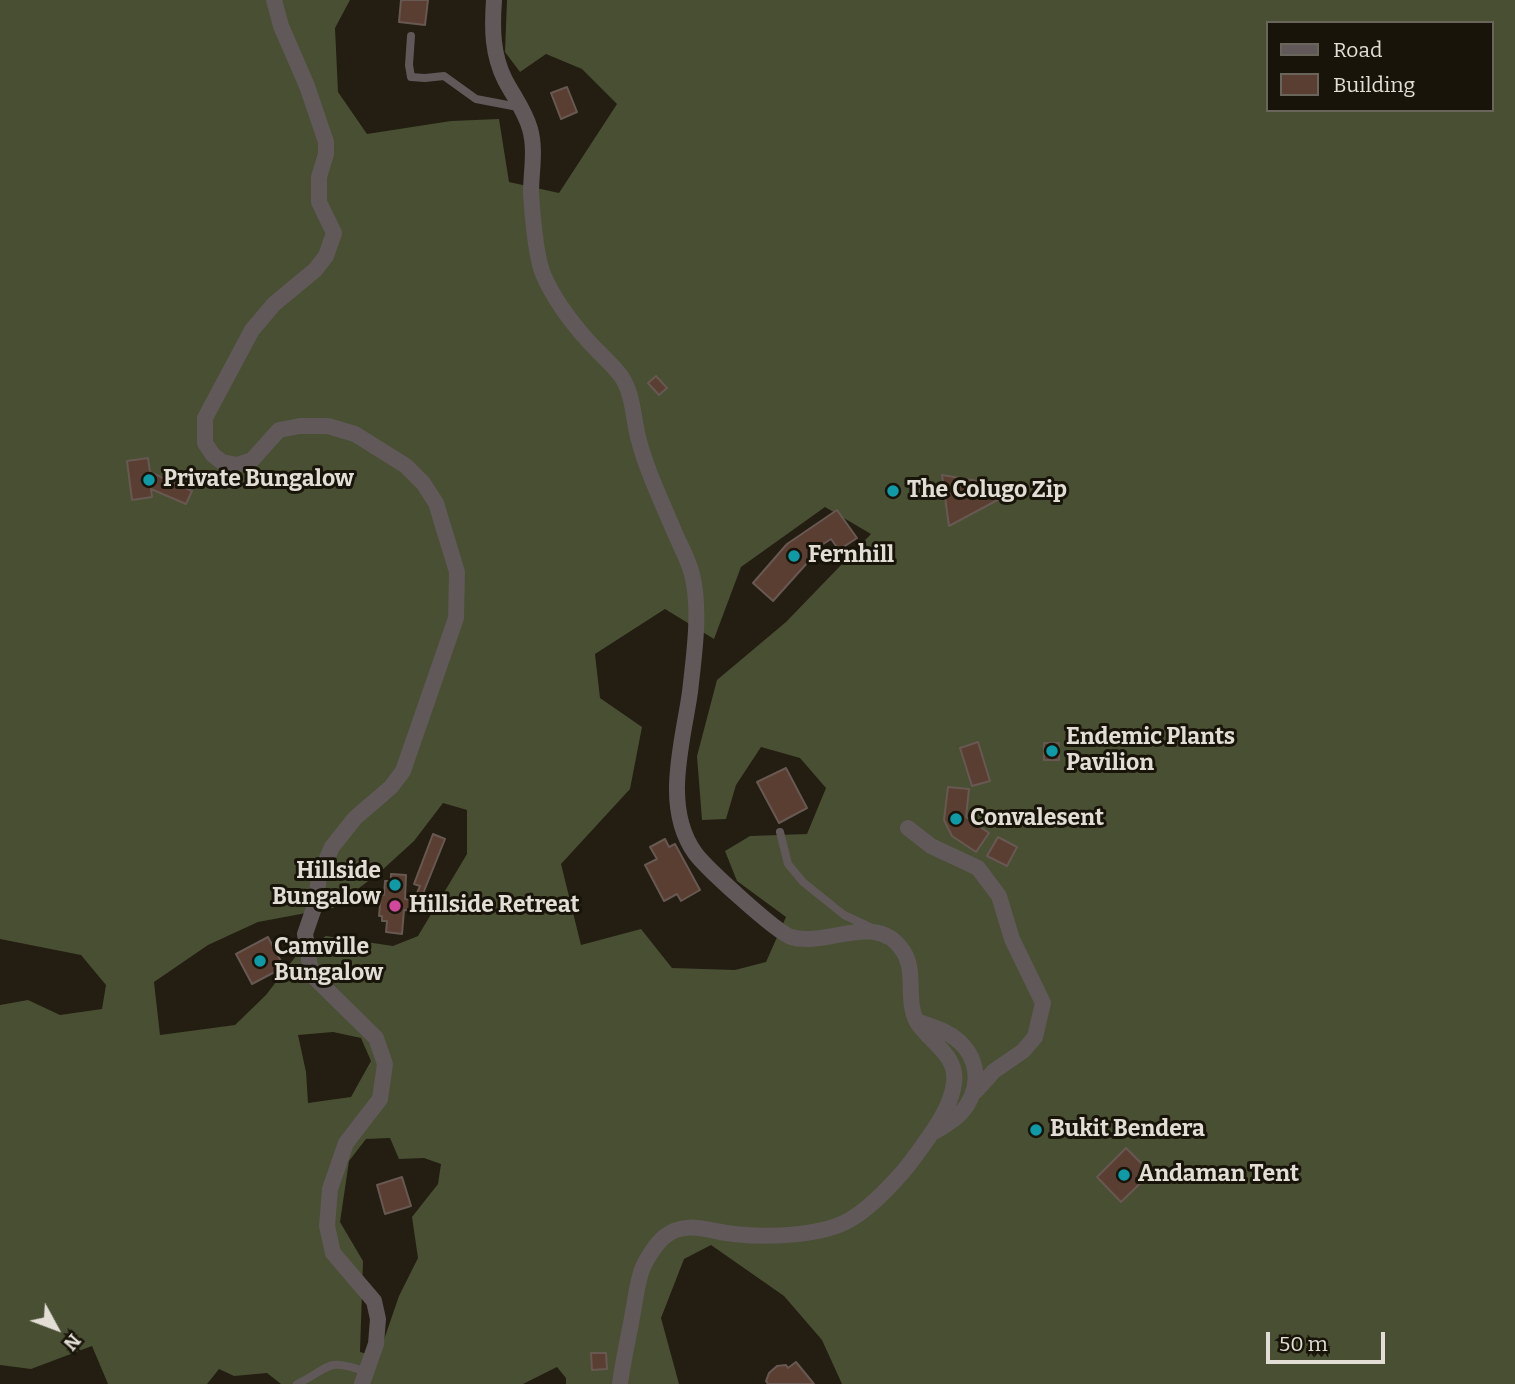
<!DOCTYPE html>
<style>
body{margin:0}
#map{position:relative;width:1515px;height:1384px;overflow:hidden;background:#231d12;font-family:Bitter,serif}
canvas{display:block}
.legend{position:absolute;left:1266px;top:21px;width:228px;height:91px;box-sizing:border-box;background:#191409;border:2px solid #69655b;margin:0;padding:9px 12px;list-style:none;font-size:21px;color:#e2ded6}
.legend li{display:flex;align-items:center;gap:14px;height:35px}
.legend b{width:35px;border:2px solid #69655b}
.north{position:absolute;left:21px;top:1293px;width:70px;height:70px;-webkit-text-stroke:5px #191409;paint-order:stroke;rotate:131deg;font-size:19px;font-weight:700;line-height:28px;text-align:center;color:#e2ded6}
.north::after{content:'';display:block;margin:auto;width:24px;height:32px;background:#e2ded6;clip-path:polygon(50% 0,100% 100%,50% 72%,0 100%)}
.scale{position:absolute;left:1266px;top:1332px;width:119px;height:32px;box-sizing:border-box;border:4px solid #e2ded6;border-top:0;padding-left:9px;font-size:21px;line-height:24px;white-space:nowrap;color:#e2ded6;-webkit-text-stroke:5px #191409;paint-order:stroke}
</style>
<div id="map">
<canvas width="1515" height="1384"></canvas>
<ul class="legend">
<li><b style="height:9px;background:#605859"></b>Road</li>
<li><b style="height:19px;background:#5b3e32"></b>Building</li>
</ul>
<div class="north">N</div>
<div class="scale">50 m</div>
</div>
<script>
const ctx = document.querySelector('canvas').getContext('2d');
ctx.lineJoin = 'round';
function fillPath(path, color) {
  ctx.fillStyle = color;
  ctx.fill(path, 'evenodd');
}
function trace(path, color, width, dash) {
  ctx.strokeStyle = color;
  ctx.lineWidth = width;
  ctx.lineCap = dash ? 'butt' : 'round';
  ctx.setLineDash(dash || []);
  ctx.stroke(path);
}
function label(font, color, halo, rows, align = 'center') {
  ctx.font = font + ' Bitter,serif';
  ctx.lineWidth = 6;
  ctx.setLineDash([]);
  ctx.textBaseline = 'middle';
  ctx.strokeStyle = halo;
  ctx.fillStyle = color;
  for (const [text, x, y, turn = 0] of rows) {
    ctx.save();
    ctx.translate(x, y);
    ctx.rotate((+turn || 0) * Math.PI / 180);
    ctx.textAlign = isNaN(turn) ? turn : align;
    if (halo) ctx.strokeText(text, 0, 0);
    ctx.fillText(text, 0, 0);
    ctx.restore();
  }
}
fillPath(new Path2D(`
 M 0,0 L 350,0 L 335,28 L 338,92 L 367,134 L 451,121 L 499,119 L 509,182 L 559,193 L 617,104 L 582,69 L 546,54 L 520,72 L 505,52 L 507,0 L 1515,0 L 1515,1384 L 842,1384 L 822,1340 L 784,1296 L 711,1245 L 684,1259 L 661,1318 L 679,1384 L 566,1384 L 566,1378 L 557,1367 L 523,1384 L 281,1384 L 267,1373 L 234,1376 L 219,1369 L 207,1384 L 108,1384 L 92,1346 L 31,1369 L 0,1365 L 0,1005 L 28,1000 L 60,1015 L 102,1009 L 106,985 L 81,955 L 0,939 ZM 1268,23 L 1492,23 L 1492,110 L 1268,110 ZM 825,507 L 871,534 L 786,622 L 717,680 L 697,756 L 702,820 L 726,819 L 736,785 L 761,747 L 800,758 L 826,788 L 807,834 L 750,836 L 725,851 L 737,881 L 786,917 L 766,962 L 735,970 L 672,968 L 641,929 L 581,945 L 561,864 L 630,789 L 642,727 L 600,698 L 595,654 L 665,609 L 714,639 L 741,567 ZM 443,803 L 467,810 L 467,854 L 418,936 L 393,946 L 326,936 L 296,956 L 266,995 L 235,1025 L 160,1035 L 154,982 L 208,945 L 258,922 L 333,908 L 380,872 L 414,841 ZM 333,1032 L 361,1038 L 371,1061 L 351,1097 L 308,1103 L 306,1072 L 298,1035 ZM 390,1138 L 399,1159 L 424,1158 L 441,1164 L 438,1184 L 412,1217 L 418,1258 L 399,1296 L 378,1357 L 360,1352 L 363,1261 L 340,1222 L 349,1161 L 366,1139 Z`), '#494f32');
const building = new Path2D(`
 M 401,0 L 428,0 L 425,25 L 399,22 Z
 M 567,87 L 577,112 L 561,119 L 551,93 Z
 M 656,376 L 667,388 L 659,395 L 648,383 Z
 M 148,458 L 150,472 L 192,491 L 186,504 L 151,489 L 152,497 L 132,500 L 127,461 Z
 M 942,475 L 1020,488 L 949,526 Z
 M 837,510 L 857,538 L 839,550 L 831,539 L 814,550 L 808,562 L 773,601 L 753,583 L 787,544 Z
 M 978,742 L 990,781 L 972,786 L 960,748 Z
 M 1044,743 L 1059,743 L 1059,760 L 1044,760 Z
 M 786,768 L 807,808 L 779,823 L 757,782 Z
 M 948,787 L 969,789 L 966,817 L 989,833 L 976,852 L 952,836 L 944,820 Z
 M 433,834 L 445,839 L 416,911 L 404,910 L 402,934 L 386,932 L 387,921 L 382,921 L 382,916 L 379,916 L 381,894 L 384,895 L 385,881 L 391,881 L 391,874 L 406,875 L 405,899 L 414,900 L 420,886 L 414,884 Z
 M 998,837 L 1017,847 L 1007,866 L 987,856 Z
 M 665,839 L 669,847 L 675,844 L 700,890 L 681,901 L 677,894 L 664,901 L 645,865 L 657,859 L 650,847 Z
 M 268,937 L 284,967 L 252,984 L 236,954 Z
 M 1126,1148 L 1151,1173 L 1121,1202 L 1097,1177 Z
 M 402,1177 L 411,1206 L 385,1214 L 377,1185 Z
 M 591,1353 L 606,1353 L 607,1369 L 592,1370 Z
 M 796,1362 L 814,1384 L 768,1384 L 766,1381 L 769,1373 L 777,1366 L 786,1365 L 788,1368 Z`);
fillPath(building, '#5b3e32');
trace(building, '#675852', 2);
trace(new Path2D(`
 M 411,36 L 409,65 L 411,77 L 425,78 L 444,76 L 476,99 L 518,107
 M 780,832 L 788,864 L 803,882 L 844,915 L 872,928
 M 297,1384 C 332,1367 325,1357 367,1372`), '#605859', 8);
trace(new Path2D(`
 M 274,0 L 281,26 L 307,86 L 326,142 L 326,154 L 319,177 L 319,202 L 334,233 L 326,256 L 315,270 L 274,304 L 252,330 L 205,418 L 205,443 L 213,455 L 222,462 L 237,465 L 252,460 L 279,430 L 300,426 L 328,426 L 355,434 L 406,466 L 423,483 L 436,503 L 457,572 L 456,618 L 403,771 L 391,787 L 355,818 L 332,847 L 319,876 L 316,902 L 305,934 L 310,966 L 316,979 L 376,1038 L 385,1064 L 380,1099 L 346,1143 L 330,1189 L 327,1226 L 333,1253 L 374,1301 L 378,1319 L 376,1344 L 362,1384
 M 494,0 C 492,28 492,54 505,80 C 514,97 525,111 530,129 C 536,150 531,172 531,193 C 532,213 536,257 543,274 C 554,300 571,322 589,342 C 599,353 612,364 621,376 C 633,393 633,417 638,437 C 646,469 661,500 674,531 C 680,545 688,559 692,574 C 701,611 694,655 690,692 C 683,742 662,807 695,853 C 705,867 776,932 791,937 C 827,948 877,910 903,951 C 917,972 905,1001 917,1022 C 930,1043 958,1055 954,1083 C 951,1109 931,1134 916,1155 C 902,1175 872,1207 851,1219 C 824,1236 766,1238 734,1234 C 710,1232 686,1219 664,1237 C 656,1244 647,1258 643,1267 C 637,1281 636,1297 633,1312 C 629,1336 623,1360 620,1384
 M 908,828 L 931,846 L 978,868 L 999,896 L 1012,939 L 1043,1003 L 1035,1037 L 1023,1051 L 994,1071 L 976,1091
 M 919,1022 C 927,1025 937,1028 945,1032 C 979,1049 986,1087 959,1115 C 953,1121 944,1126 936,1131`), '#605859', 16);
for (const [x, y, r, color] of [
 [149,480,7,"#0f9aa8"],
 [893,491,7,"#0f9aa8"],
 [794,556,7,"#0f9aa8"],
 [1052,751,7,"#0f9aa8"],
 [956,819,7,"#0f9aa8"],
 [395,885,7,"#0f9aa8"],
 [395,906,7,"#d1479c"],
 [260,961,7,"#0f9aa8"],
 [1036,1130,7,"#0f9aa8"],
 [1124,1175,7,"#0f9aa8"]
]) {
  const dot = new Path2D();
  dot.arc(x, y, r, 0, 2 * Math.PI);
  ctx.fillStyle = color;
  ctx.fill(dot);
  trace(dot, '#191409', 2.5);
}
label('bold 23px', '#e2ded6', '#191409', [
 ["Private Bungalow",163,480],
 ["The Colugo Zip",907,491],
 ["Fernhill",808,556],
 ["Endemic Plants",1066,738],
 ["Pavilion",1066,764],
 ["Convalesent",970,819],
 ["Hillside",381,872,"right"],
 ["Bungalow",381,898,"right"],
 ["Hillside Retreat",409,906],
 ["Camville",274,948],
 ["Bungalow",274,974],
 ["Bukit Bendera",1050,1130],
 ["Andaman Tent",1138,1175]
], 'left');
</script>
